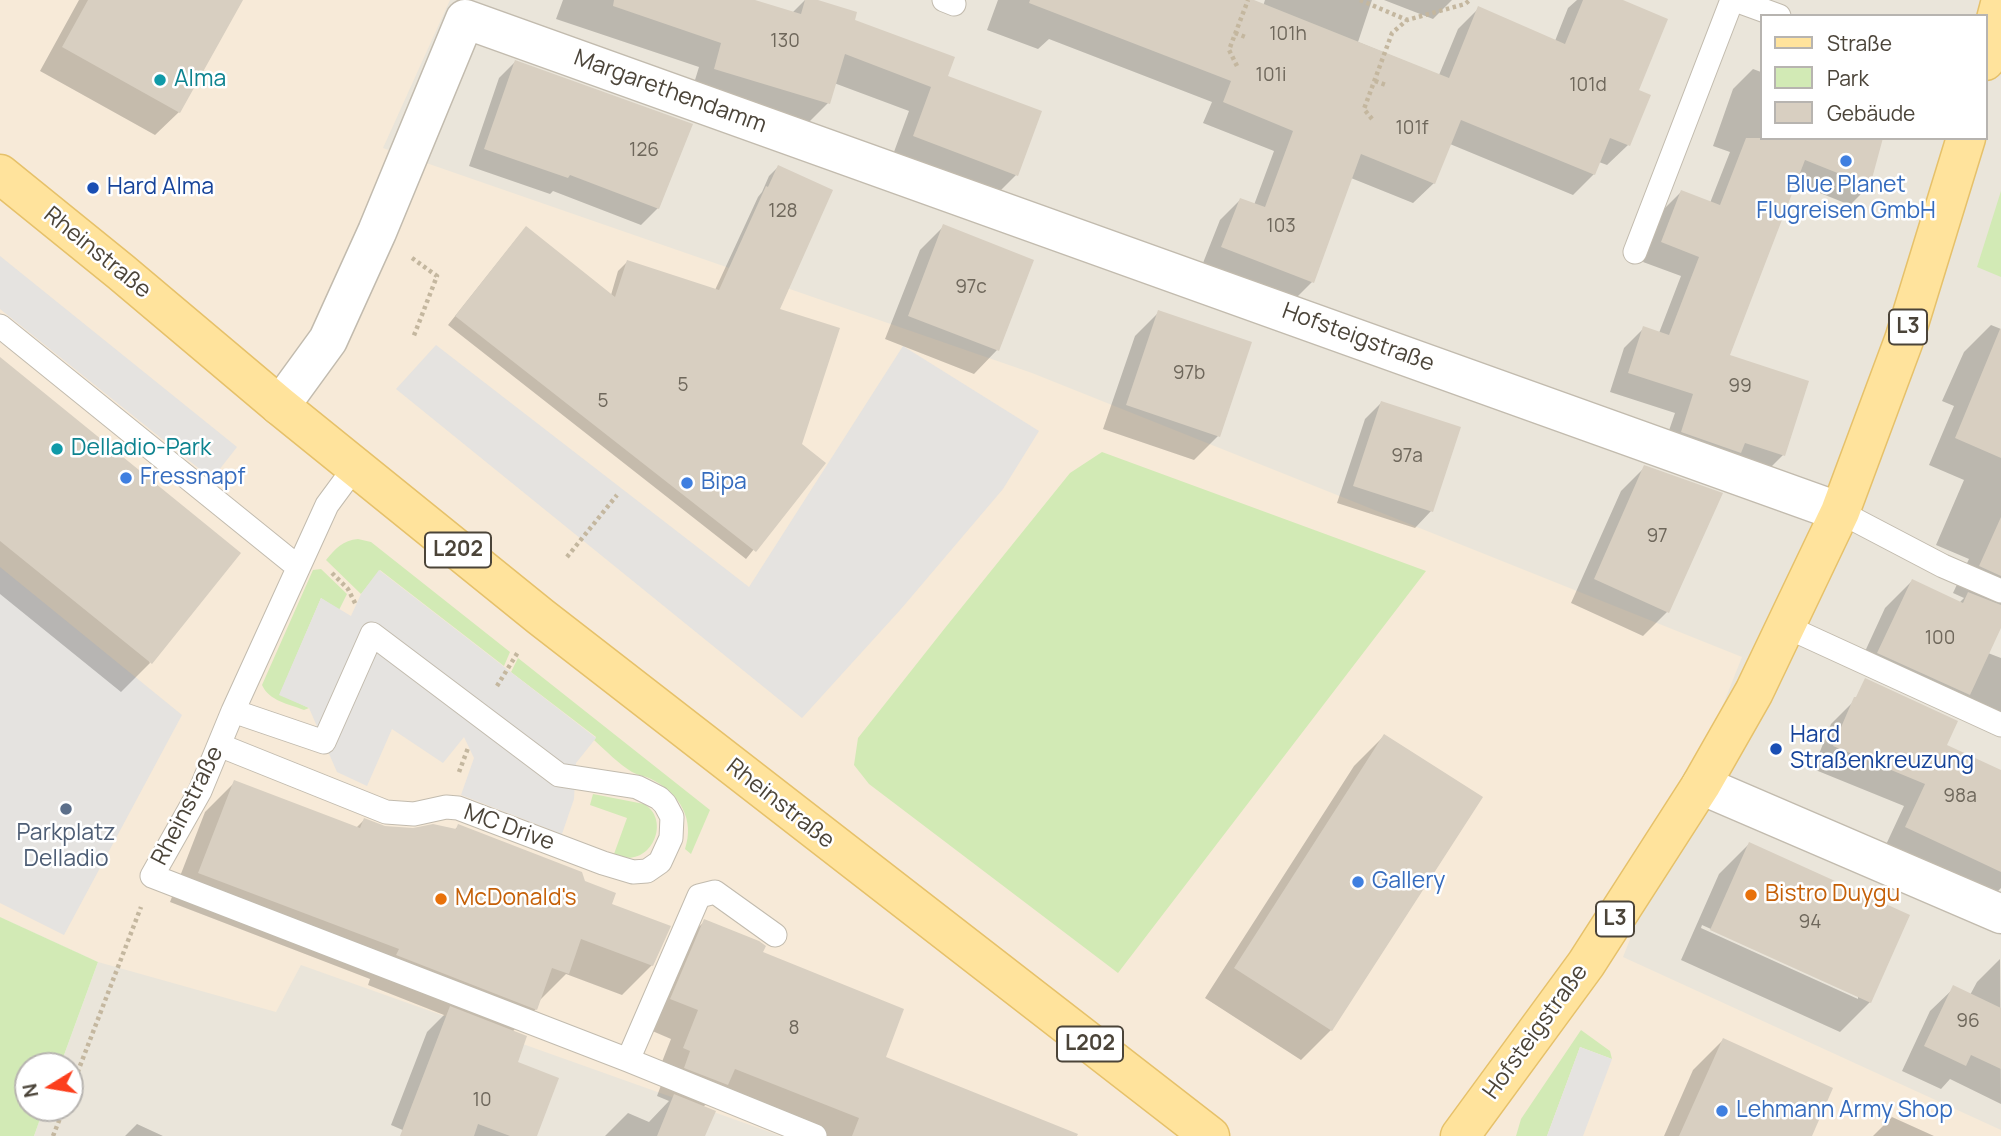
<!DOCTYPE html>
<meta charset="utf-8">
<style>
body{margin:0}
#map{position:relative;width:2001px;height:1136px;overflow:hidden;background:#f6f3ec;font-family:Manrope,sans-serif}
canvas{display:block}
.legend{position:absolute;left:1760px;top:14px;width:228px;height:126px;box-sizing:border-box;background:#fff;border:2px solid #b7b4b0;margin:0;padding:9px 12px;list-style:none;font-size:21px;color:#4b4439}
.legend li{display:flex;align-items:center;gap:14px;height:35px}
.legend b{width:35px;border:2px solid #b7b4b0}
.north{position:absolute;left:14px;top:1052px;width:70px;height:70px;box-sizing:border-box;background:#fff;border:2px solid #b7b4b0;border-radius:50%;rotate:259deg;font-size:19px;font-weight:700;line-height:28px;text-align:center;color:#4b4439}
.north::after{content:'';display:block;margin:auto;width:24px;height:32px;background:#fc3f1d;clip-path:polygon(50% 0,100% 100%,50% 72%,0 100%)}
</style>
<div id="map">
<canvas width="2001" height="1136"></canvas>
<ul class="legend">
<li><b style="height:9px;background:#ffe39c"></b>Straße</li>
<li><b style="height:19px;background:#d2eab5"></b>Park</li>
<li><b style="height:19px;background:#d8cfc1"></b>Gebäude</li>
</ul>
<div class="north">N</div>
</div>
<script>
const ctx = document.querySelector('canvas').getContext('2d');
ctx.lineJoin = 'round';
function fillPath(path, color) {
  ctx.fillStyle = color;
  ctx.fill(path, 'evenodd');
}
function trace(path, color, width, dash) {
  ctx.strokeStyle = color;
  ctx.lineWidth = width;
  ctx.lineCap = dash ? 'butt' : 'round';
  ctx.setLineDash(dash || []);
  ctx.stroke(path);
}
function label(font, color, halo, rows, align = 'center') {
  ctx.font = font + ' Manrope,sans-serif';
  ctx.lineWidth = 5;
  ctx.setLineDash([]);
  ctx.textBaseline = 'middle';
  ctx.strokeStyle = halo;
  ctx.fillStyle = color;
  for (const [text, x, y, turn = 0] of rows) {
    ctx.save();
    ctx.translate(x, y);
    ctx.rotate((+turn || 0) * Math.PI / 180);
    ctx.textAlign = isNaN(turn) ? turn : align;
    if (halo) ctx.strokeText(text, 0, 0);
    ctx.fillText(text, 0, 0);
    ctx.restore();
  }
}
fillPath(new Path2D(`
 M 0,0 L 2001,0 L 2001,1136 L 34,1136 L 44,1108 L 70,1108 L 70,1066 L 60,1066 L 98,962 L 0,917 ZM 1761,16 L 1985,16 L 1985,138 L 1761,138 Z`), '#eae5da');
fillPath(new Path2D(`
 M 0,0 L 450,0 L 383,148 L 1032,373 L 1742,657 L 1623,957 L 2001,1130 L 2001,1136 L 781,1136 L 301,965 L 276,1012 L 98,962 L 0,917 Z`), '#f7ead8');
fillPath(new Path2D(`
 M 2001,191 L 2001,277 L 1977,267 Z
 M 1102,452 L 1426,571 L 1118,973 L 869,784 L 854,765 L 858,738 L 945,628 L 1070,473 Z
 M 358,539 L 371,542 L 510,652 L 504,666 L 380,570 L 361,594 L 326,560 C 335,549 343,540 358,539 Z
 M 321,569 L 347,594 L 339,610 L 321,598 L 280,694 L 309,708 L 304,710 C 289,704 269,701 262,685 L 313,570 Z
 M 518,658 L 710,810 L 691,854 L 685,849 C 695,820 680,794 653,780 C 647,776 639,776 632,772 C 619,764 606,751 594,740 L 596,737 L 511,672 Z
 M 593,794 L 644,804 C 673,821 649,872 614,854 L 627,818 L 590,805 Z
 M 0,917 L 98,962 L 60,1066 L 28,1066 L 28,1108 L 44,1108 L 34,1136 L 0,1136 Z
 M 1581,1030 L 1610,1051 L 1612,1059 L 1580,1047 L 1547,1136 L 1516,1136 L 1521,1119 Z`), '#d2eab5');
fillPath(new Path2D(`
 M 0,256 L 237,447 L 212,479 L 0,309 Z
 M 436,345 L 749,587 L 903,346 L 1039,431 L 1003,489 L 901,609 L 802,718 L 396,389 Z
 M 0,567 L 182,715 L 64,935 L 0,903 Z
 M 379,570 L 596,738 L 576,763 L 574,799 L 562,834 L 461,795 L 474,758 L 464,737 L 443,763 L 392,729 L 367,786 L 337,772 L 309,708 L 279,695 L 321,598 L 351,616 L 361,594 Z
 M 1580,1047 L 1612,1059 L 1583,1136 L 1547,1136 Z`), '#e5e3e0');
fillPath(new Path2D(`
 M 79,0 L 241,0 L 179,112 L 155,135 L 40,71 Z
 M 563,0 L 749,0 L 792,13 L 805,0 L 812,0 L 853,21 L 946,77 L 1016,175 L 993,198 L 891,160 L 909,111 L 834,83 L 828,103 L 804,127 L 691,93 L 699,67 L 556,19 Z
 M 998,0 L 1249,0 L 1263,6 L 1265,0 L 1372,0 L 1358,42 L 1439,75 L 1458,29 L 1479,8 L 1555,41 L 1568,8 L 1577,0 L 1618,0 L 1637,91 L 1628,145 L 1607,165 L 1599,162 L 1594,174 L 1573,195 L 1450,144 L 1434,183 L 1413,203 L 1351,178 L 1312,282 L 1292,302 L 1201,268 L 1220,220 L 1240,200 L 1254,205 L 1274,151 L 1203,123 L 1212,102 L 1049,39 L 1038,49 L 987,30 Z
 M 1384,0 L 1452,0 L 1433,19 Z
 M 515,62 L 658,208 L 641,225 L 553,191 L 550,194 L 469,166 L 499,78 Z
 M 1753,69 L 1761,72 L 1761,138 L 1881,138 L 1869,186 L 1850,205 L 1795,183 L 1728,356 L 1783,455 L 1764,474 L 1662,451 L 1675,413 L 1610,392 L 1624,348 L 1644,328 L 1659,333 L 1681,276 L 1643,262 L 1662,211 L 1681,192 L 1710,203 L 1730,152 L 1713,146 L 1733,89 Z
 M 778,167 L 777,310 L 800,444 L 823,463 L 746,559 L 448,325 L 518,237 L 611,295 L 618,271 L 627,262 L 715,290 L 758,197 L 762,192 L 769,176 Z
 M 944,226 L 997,350 L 974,374 L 885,339 L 920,250 Z
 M 1159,312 L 1218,436 L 1194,460 L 1103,429 L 1135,336 Z
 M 1991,325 L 2001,329 L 2001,624 L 1988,653 L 2001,658 L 2001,735 L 1856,671 L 1885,608 L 1912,581 L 1959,603 L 1964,598 L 1953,593 L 1969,559 L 1936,545 L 1964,480 L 1929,465 L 1954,406 L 1942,401 L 1964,352 Z
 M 0,360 L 150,663 L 121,692 L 0,594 Z
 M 1381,403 L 1459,428 L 1431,511 L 1415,528 L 1337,503 L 1365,419 Z
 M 1645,467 L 1667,612 L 1643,636 L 1571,603 L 1621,491 Z
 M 1853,702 L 2001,772 L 2001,888 L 1990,899 L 1884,849 L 1904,806 L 1813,769 L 1831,724 Z
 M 1384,736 L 1331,1030 L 1301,1060 L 1205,998 L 1354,766 Z
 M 235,782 L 356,828 L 364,820 L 384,828 L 454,830 L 459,826 L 584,882 L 610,905 L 652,965 L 622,995 L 566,974 L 538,1002 L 536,1009 L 512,1032 L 515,1063 L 535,1136 L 404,1136 L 405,1131 L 391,1125 L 427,1032 L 444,1015 L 368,985 L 370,979 L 170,902 L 205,812 Z
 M 1749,844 L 1870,1002 L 1840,1032 L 1681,960 L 1719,874 ZM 1702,925 L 1858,995 L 1858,999 L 1701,928 Z
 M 705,921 L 760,953 L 883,1058 L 1044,1136 L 805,1136 L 712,1099 L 703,1107 L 704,1136 L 605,1136 L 628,1113 L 649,1122 L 669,1101 L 657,1096 L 663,1080 L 656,1077 L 671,1039 L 643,1027 L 676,949 Z
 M 2000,959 L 2001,1104 L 1950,1079 L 1941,1089 L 1902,1071 L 1930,1011 L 1954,988 L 1970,995 L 1977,982 Z
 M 1723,1040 L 1810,1136 L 1664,1136 L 1693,1070 Z
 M 1892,1117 L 1934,1136 L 1873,1136 Z
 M 137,1124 L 163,1136 L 125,1136 Z`), '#0003');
fillPath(new Path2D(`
 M 88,0 L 243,0 L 180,113 L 62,47 Z
 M 614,0 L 755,0 L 801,14 L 805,0 L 818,0 L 857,12 L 855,20 L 955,57 L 948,76 L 1042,111 L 1018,176 L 913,136 L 931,87 L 845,54 L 830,104 L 714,69 L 721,43 L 613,6 Z
 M 1030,0 L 1254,0 L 1449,78 L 1478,6 L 1565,44 L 1583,0 L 1623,0 L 1668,19 L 1639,90 L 1651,95 L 1630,146 L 1610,138 L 1595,175 L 1461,120 L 1435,184 L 1361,154 L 1314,283 L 1221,247 L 1240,198 L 1265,207 L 1293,131 L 1223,102 L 1231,81 L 1029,3 Z
 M 515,60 L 693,124 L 659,209 L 570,175 L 568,178 L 484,149 Z
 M 1746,138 L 1883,138 L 1870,186 L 1805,160 L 1730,355 L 1809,381 L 1785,456 L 1745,443 L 1741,453 L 1681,432 L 1693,394 L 1628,373 L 1643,326 L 1669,335 L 1699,257 L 1661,242 L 1681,190 L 1720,205 Z
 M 778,165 L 833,190 L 780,309 L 840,328 L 802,444 L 826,463 L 756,552 L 455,316 L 526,226 L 615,297 L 627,260 L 719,290 L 766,186 L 768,187 Z
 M 943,224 L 1034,260 L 999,351 L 908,316 Z
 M 1158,310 L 1252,342 L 1220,437 L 1126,405 Z
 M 2000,329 L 2001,329 L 2001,458 L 1955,438 Z
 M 0,357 L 241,553 L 152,664 L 0,541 Z
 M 1381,401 L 1461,427 L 1433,512 L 1353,486 Z
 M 1644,465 L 1723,493 L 1669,613 L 1594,579 Z
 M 2001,517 L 2001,576 L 1979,566 Z
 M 1912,579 L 1963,603 L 1968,592 L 2001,605 L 2001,628 L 1970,695 L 1877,653 Z
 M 1865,678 L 1958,721 L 1947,745 L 2001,770 L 2001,872 L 1905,827 L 1925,784 L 1833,746 L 1854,697 L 1856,697 Z
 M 1384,734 L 1483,797 L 1332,1031 L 1234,968 Z
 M 234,780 L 360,828 L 364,818 L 385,826 L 413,828 L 433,824 L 456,829 L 458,824 L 582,872 L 585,881 L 616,893 L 612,904 L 671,926 L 653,966 L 581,939 L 569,974 L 552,968 L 537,1010 L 396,955 L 399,949 L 198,873 Z
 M 1749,842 L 1910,915 L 1871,1003 L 1710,930 Z
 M 704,919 L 759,941 L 766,946 L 763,952 L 904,1009 L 886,1057 L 1078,1134 L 1077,1136 L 852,1136 L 859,1118 L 735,1069 L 728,1085 L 684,1068 L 690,1051 L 683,1048 L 698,1010 L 670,999 Z
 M 1953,985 L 2001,1008 L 2001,1069 L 1971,1055 L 1966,1066 L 1924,1046 Z
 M 450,1006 L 527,1036 L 518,1062 L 559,1078 L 537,1136 L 510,1136 L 478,1124 L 474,1136 L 400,1136 Z
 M 1723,1038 L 1833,1088 L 1812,1136 L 1679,1136 Z
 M 674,1094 L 716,1111 L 705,1136 L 657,1136 Z`), '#d8cfc1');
const service = new Path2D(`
 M 944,0 L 954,4
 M 1735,0 L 1779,16
 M 1635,252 L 1732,0
 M 0,326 L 298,567
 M 355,467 L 327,505 L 233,711 L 200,791 L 152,876 L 628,1060 L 815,1136
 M 1840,512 L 1943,566 L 2001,591
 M 1785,626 L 2001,725
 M 219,745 L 386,812 L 414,814 L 446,807 L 458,808 L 603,863 L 633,872 L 647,871 L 660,862 L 671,838 L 672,817 L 665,804 L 659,798 L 637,787 L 559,775 L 372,634 L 324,742 L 233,711
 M 628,1060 L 699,896 L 715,892 L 775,935`);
const minor = new Path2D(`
 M 280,406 L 328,340 L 377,232 L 465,19 L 1840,512
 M 1701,785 L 2001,914`);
const primary = new Path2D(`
 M 1985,61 L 2001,0
 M 0,174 L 121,272 L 280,406 L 541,617 L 1210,1136
 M 1460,1136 L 1586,964 L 1701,785 L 1754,692 L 1840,512 L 1904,340 L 1966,138`);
trace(service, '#c2bbae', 25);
trace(minor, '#c2bbae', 41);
trace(primary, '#e6c16a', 41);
trace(new Path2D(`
 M 1360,0 L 1407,20
 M 1235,33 L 1248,38
 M 1237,66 L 1229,50 L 1248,0
 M 1375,81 L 1386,85
 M 1372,119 L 1364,109 L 1392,33 L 1407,20 L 1465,4 L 1470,0
 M 412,258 L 437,276 L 413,338
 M 567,557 L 617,495
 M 332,573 L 348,589 L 356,605
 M 497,686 L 518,652
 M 459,772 L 468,748
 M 70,1092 L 141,907
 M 53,1136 L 64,1108`), '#c4b79f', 4.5, [3.5, 3.5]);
trace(service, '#fff', 23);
trace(minor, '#fff', 38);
trace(primary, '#ffe39c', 38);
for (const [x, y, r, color] of [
 [160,80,7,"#0f9aa8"],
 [1846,161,7,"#3f7fe0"],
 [93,188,7,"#1a4fb4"],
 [57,449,7,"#0f9aa8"],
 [126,478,7,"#3f7fe0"],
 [687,483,7,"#3f7fe0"],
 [1776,749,7,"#1a4fb4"],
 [66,809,7,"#5c6f8a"],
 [1358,882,7,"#3f7fe0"],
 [1751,895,7,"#e8710a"],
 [441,899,7,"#e8710a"],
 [1722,1111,7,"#3f7fe0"]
]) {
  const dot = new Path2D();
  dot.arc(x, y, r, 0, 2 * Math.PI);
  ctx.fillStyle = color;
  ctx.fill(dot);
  trace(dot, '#fff', 2.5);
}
label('19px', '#6e675b', null, [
 ["101h",1288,35],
 ["130",785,42],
 ["101i",1271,76],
 ["101d",1588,86],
 ["101f",1412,129],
 ["126",644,151],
 ["128",783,212],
 ["103",1281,227],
 ["97c",971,288],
 ["97b",1189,374],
 ["5",683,386],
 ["99",1740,387],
 ["5",603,402],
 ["97a",1407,457],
 ["97",1657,537],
 ["100",1940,639],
 ["98a",1960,797],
 ["94",1810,923],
 ["96",1968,1022],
 ["8",794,1029],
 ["10",482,1101]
]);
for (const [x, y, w] of [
 [1908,327,38],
 [458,550,66],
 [1615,919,38],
 [1090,1044,66]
]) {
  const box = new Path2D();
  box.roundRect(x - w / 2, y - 17.5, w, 35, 5);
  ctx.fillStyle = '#fff';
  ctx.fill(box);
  trace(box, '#4b4439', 2);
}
label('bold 21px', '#4b4439', null, [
 ["L3",1908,327],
 ["L202",458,550],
 ["L3",1615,919],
 ["L202",1090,1044]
]);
label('23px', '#0d838f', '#fff', [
 ["Alma",174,80],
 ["Delladio-Park",71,449]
], 'left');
label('23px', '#4b4439', '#fff', [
 ["Margarethendamm",670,92,20],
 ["Rheinstraße",97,253,39],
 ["Hofsteigstraße",1358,338,20],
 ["Rheinstraße",780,804,38],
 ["Rheinstraße",188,806,-63],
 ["MC Drive",509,828,20],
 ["Hofsteigstraße",1536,1032,-54]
]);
label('23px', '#366cbe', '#fff', [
 ["Blue Planet",1846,186,"center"],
 ["Flugreisen GmbH",1846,212,"center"],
 ["Fressnapf",140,478],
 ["Bipa",701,483],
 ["Gallery",1372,882],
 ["Lehmann Army Shop",1736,1111]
], 'left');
label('23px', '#164399', '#fff', [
 ["Hard Alma",107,188],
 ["Hard",1790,736],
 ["Straßenkreuzung",1790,762]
], 'left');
label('23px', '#4e5e75', '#fff', [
 ["Parkplatz",66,834],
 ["Delladio",66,860]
]);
label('23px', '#c56008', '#fff', [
 ["Bistro Duygu",1765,895],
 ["McDonald's",455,899]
], 'left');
</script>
